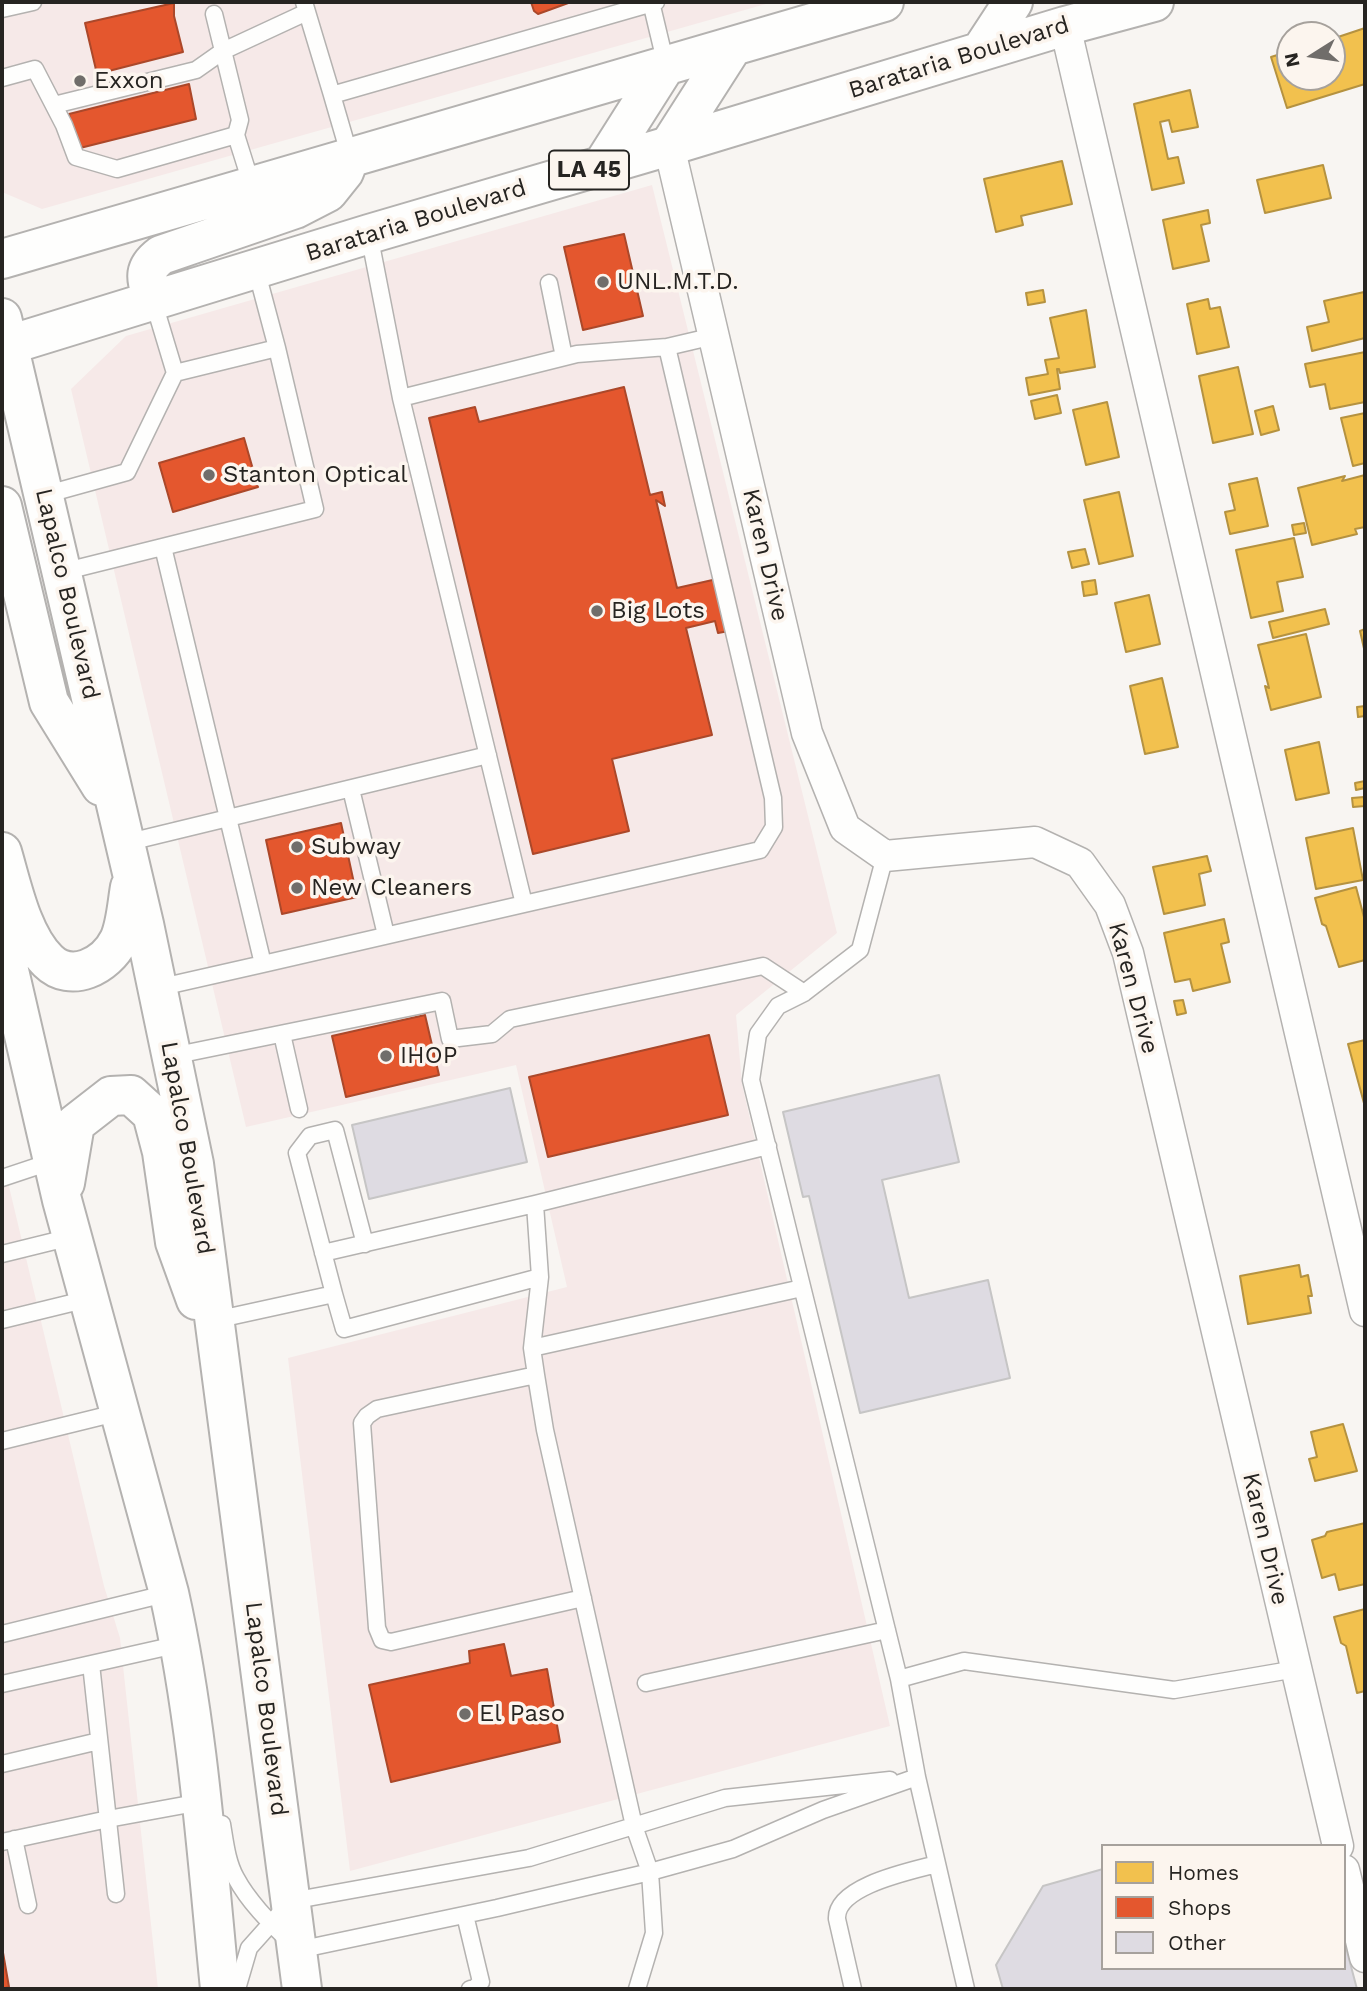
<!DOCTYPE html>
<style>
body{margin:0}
#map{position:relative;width:1367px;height:1991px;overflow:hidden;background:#f8f5f2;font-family:"Work Sans",sans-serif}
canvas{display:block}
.frame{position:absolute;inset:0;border:4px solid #262421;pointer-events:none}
.legend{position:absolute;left:1101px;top:1844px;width:245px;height:126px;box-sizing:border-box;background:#fcf5ee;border:2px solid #a6a19c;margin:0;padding:9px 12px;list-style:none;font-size:21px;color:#262421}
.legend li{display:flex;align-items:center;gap:14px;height:35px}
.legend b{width:35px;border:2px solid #a6a19c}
.north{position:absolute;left:1276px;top:21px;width:70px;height:70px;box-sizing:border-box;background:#fcf5ee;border:2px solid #a6a19c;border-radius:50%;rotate:258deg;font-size:19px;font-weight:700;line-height:28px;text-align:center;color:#262421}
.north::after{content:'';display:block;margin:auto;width:24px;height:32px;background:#706d6a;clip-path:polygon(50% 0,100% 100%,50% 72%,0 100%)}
</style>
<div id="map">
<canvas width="1367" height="1991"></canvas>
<div class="frame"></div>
<ul class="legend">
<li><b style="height:19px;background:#f2c14e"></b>Homes</li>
<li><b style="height:19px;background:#e4572e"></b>Shops</li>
<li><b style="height:19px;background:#dedbe2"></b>Other</li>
</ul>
<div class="north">N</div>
</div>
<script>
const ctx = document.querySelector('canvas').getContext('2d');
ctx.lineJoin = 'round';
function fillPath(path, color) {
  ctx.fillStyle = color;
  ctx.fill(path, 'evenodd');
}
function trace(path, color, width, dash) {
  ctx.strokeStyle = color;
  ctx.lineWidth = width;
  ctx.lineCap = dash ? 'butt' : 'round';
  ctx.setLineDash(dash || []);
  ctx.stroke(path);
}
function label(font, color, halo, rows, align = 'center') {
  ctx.font = font + ' "Work Sans",sans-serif';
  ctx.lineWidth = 7;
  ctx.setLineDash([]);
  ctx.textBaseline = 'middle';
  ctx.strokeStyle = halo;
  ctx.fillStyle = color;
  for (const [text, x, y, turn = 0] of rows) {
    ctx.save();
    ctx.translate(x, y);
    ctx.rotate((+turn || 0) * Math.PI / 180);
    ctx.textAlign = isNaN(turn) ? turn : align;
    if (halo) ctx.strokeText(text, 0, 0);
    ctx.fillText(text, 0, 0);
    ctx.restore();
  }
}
fillPath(new Path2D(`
 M 2,2 L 773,2 L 42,209 L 2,192 Z
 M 652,185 L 837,933 L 736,1015 L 742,1084 L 890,1726 L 350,1871 L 288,1358 L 567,1287 L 516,1065 L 246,1127 L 71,389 L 126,336 Z
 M 2,1157 L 104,1586 L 120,1638 L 158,1989 L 2,1989 Z`), '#f6e9e8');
const homes = new Path2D(`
 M 1365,28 L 1365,84 L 1287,108 L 1271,57 L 1290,51 L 1290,77 L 1332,77 L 1332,39 Z
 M 1190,90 L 1198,127 L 1172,132 L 1169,120 L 1160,122 L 1168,159 L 1178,157 L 1184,183 L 1152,190 L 1134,104 Z
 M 1062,161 L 1072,204 L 1021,216 L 1023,225 L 996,232 L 984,179 Z
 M 1323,165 L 1331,198 L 1265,213 L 1257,180 Z
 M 1208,210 L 1210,223 L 1201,225 L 1209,261 L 1173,269 L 1163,220 Z
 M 1043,290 L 1045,302 L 1028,305 L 1026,293 Z
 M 1364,292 L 1365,338 L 1312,351 L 1307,327 L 1329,322 L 1324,301 Z
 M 1208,299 L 1210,309 L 1220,307 L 1229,347 L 1197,354 L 1187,304 Z
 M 1086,310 L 1095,367 L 1060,373 L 1059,369 L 1057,369 L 1060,389 L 1029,395 L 1026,378 L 1048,374 L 1045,360 L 1059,358 L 1050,318 Z
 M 1365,352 L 1365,402 L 1330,409 L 1325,384 L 1310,387 L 1305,364 Z
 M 1238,367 L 1253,434 L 1213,443 L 1199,376 Z
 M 1057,395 L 1061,413 L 1035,419 L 1031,401 Z
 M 1107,402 L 1119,457 L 1086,465 L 1073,410 Z
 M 1273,406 L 1279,430 L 1261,435 L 1255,411 Z
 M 1365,413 L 1365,463 L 1353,466 L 1341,418 Z
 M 1365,475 L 1365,527 L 1355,529 L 1357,534 L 1312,545 L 1298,488 L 1345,476 L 1342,481 Z
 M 1257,478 L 1268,526 L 1230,534 L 1225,512 L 1235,510 L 1229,484 Z
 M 1119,492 L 1133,556 L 1099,564 L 1084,500 Z
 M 1304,523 L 1306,533 L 1294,535 L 1292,525 Z
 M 1294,538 L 1303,577 L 1277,582 L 1283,611 L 1251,618 L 1236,550 Z
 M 1085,549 L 1089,564 L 1072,568 L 1068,552 Z
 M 1095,580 L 1097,594 L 1084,596 L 1082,582 Z
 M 1149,595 L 1160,644 L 1126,652 L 1115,603 Z
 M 1325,609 L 1329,624 L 1273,638 L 1269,622 Z
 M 1365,629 L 1365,653 L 1360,631 Z
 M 1306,634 L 1321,697 L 1271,710 L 1265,686 L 1269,688 L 1258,645 Z
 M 1162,678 L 1178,747 L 1145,754 L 1130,686 Z
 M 1365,706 L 1365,716 L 1358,717 L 1357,707 Z
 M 1319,742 L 1329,793 L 1296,800 L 1285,750 Z
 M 1365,781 L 1365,788 L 1356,790 L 1355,783 Z
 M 1364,797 L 1365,806 L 1353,807 L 1352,798 Z
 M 1353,828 L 1363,880 L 1316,889 L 1306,838 Z
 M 1207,856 L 1211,871 L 1199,874 L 1205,905 L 1164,914 L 1153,867 Z
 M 1356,887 L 1365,921 L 1365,960 L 1339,967 L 1326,926 L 1322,924 L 1315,898 Z
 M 1224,919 L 1229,942 L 1221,944 L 1230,982 L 1193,991 L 1190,979 L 1175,982 L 1164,933 Z
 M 1183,1000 L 1186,1013 L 1177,1015 L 1174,1001 Z
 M 1365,1040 L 1365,1107 L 1348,1044 Z
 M 1299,1265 L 1301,1277 L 1308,1275 L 1312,1296 L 1308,1296 L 1311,1313 L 1248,1324 L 1240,1276 Z
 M 1343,1424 L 1357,1471 L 1315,1481 L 1309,1459 L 1317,1457 L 1311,1432 Z
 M 1365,1523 L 1365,1584 L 1339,1590 L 1335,1574 L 1322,1578 L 1312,1540 L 1325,1536 L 1327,1532 Z
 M 1365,1609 L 1365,1691 L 1357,1693 L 1346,1646 L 1341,1643 L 1334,1617 Z`);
fillPath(homes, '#f2c14e');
trace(homes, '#b59240', 2);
const shops = new Path2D(`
 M 531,2 L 571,2 L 538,14 L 534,11 Z
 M 174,3 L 174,16 L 183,52 L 97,74 L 85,23 Z
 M 189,84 L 196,119 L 76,149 L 69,114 Z
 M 624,234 L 643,316 L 583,330 L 564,247 Z
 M 624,387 L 650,495 L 662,492 L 665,506 L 656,500 L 677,588 L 717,579 L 729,631 L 718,633 L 715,621 L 686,628 L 712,735 L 612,759 L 629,831 L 533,854 L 429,418 L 475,407 L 479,422 Z
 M 244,438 L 258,487 L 173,512 L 159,463 Z
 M 341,823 L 357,897 L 282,914 L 266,840 Z
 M 425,1015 L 439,1075 L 346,1097 L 332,1036 Z
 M 709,1035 L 728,1115 L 548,1157 L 529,1077 Z
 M 504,1644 L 511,1676 L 547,1669 L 560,1742 L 391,1782 L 369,1685 L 470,1663 L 469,1651 Z
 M 2,1947 L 9,1987 L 2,1989 Z`);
fillPath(shops, '#e4572e');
trace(shops, '#ab482a', 2);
const building = new Path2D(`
 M 939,1075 L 959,1162 L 882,1180 L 909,1298 L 988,1280 L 1010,1378 L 860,1413 L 809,1196 L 803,1197 L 783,1112 Z
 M 510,1088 L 527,1162 L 369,1199 L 352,1125 Z
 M 1103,1869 L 1103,1968 L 1344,1968 L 1344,1940 L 1357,1989 L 1003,1989 L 996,1965 L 1043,1886 Z`);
fillPath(building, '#dedbe2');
trace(building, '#c6c5c5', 2);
const service = new Path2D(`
 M 304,2 L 332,95 L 656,2
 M 651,2 L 666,65
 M 2,9 L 33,2
 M 2,78 L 35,69 L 64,125 L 76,157 L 117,169 L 236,135 L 240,120 L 214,14
 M 332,95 L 350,157
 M 54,105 L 196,70 L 223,51 L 307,12
 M 236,135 L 252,186
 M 369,234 L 401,398 L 577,354 L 667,347 L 714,336
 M 549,283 L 564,357
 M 153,300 L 175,373
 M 401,398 L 524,904 L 760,850 L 774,827 L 773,798 L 667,347
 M 44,495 L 127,472 L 175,373 L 277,348
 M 163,547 L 263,964 L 524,904
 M 62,572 L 315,509 L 277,348 L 256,269
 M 351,789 L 386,935
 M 125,843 L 488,755
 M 885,856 L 860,950 L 804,993 L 778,1006 L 758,1034 L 751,1080 L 899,1679 L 917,1777 L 966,1989
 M 157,988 L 263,964
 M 282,1034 L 299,1109
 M 172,1056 L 442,1001 L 450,1039 L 492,1034 L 510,1019 L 763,966 L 804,993
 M 2,1178 L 53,1161
 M 535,1204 L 540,1277 L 532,1348 L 536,1375 L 545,1430 L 634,1826 L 650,1872 L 654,1933 L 637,1989
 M 323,1253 L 535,1204 L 768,1146
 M 2,1254 L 71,1237
 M 334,1294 L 297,1153 L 310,1136 L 335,1130 L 365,1244
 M 2,1320 L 88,1299
 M 215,1320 L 334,1294 L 344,1329 L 540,1277
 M 532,1348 L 802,1288
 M 536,1375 L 377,1409 L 367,1416 L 362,1423 L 377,1628 L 382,1640 L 391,1642 L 583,1598
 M 2,1441 L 120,1412
 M 2,1634 L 169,1593 L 170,1595
 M 91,1664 L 116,1894
 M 899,1679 L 964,1661 L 1174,1690 L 1296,1669
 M 646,1683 L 887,1630
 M 2,1684 L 180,1644
 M 2,1764 L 99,1741
 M 222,1824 C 225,1842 227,1862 236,1878 C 251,1906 276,1928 298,1950 L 497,1908 L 650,1872 L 733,1849 L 823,1810 L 917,1777
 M 14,1839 L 28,1905
 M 2,1842 L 108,1819 L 201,1802
 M 465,1915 L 481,1982 L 475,1988 L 470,1989
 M 237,1989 L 249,1948 L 291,1901 L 529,1858 L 725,1798 L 890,1780
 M 853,1989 L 837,1919 C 835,1886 911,1871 937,1864`);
const minor = new Path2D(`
 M 1065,26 L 1365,1311
 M 669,146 L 807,733 L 845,828 L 885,856 L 1035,842 L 1080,863 L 1110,905 L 1128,953 L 1338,1846
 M 1344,1870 L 1365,1957`);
const primary = new Path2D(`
 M 981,51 L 1013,2
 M 669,146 L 733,46
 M 602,166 L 666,65
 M 2,259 L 884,2
 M 153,300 C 147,280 141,270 161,255 L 295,209 L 328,192 L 344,172 L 350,157
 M 2,318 L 144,924 L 194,1164 L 302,1989
 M 2,347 L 369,234 L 669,146 L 1065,26 L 1154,2
 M 2,506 L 49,702 L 101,786
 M 2,852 C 12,886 22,936 48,961 C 71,984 106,966 119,940 C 126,925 127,904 130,887
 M 2,940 L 62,1200 L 169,1593 C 198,1723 207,1857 220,1989
 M 65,1183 L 75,1124 L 111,1096 L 131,1095 L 152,1114 L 162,1152 L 175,1242 L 196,1300`);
trace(service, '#b4b2b0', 19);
trace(minor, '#b4b2b0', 33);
trace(primary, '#b4b2b0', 42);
trace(service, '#fefefd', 16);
trace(minor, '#fefefd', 30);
trace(primary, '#fefefd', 38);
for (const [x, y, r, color] of [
 [80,81,7,"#706d6a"],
 [603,282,7,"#706d6a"],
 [209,475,7,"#706d6a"],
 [597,611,7,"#706d6a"],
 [297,847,7,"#706d6a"],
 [297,888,7,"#706d6a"],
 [386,1056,7,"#706d6a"],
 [465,1714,7,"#706d6a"]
]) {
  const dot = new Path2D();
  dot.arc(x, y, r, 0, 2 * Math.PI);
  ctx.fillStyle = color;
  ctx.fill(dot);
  trace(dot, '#fcf5ee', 2.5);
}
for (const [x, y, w] of [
 [589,170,80]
]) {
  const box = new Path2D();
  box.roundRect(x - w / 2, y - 19.5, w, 39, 5);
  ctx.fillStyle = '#fcf5ee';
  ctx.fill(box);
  trace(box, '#262421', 2);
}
label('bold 23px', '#262421', null, [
 ["LA 45",589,170]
]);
label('24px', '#262421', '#fcf5ee', [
 ["Barataria Boulevard",959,58,-17],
 ["Barataria Boulevard",416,221,-17],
 ["Karen Drive",765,555,77],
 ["Lapalco Boulevard",67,594,77],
 ["Karen Drive",1133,988,75],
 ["Lapalco Boulevard",187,1148,80],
 ["Karen Drive",1265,1539,77],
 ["Lapalco Boulevard",266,1709,83]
]);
label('24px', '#262421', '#fcf5ee', [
 ["Exxon",94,81],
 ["UNL.M.T.D.",617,282],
 ["Stanton Optical",223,475],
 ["Big Lots",611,611],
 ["Subway",311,847],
 ["New Cleaners",311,888],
 ["IHOP",400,1056],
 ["El Paso",479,1714]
], 'left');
</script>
